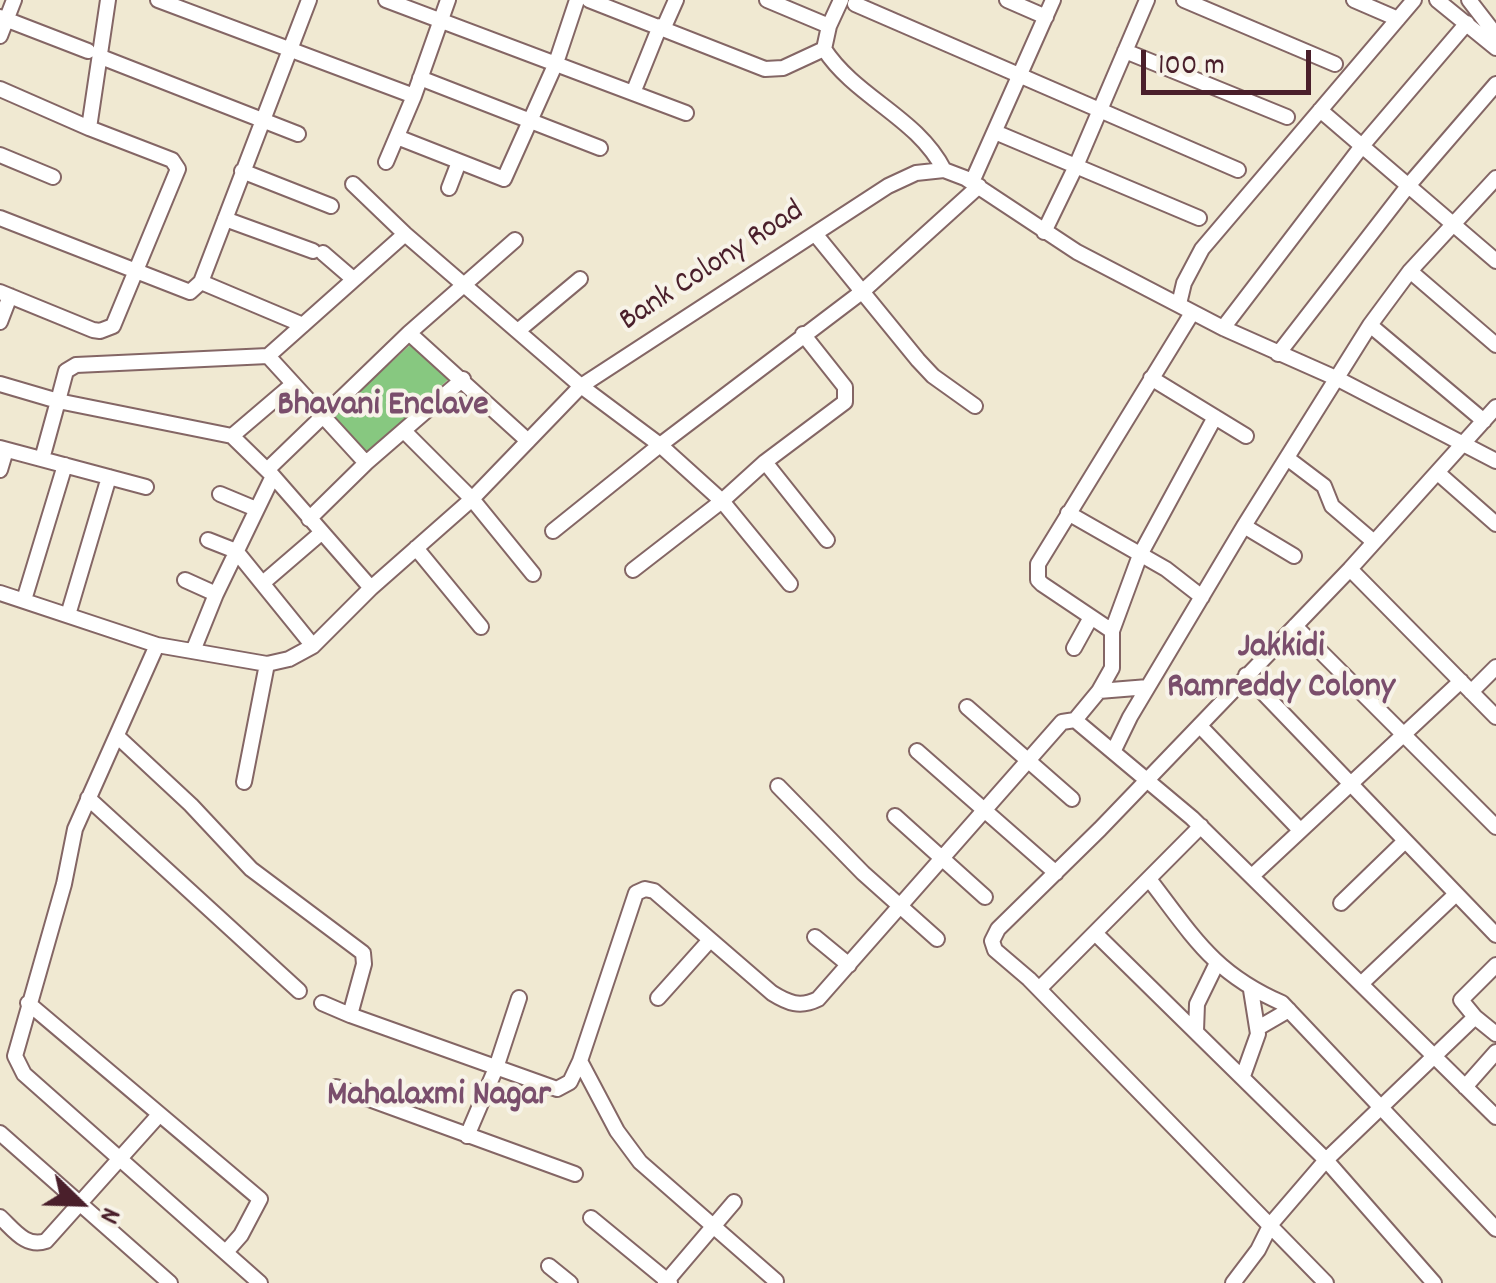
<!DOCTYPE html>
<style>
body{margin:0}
#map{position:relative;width:1496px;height:1283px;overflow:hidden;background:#f0e9d2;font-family:Dekko,sans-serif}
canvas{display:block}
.north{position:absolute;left:30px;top:1153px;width:100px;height:100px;-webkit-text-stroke:8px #f7f3e8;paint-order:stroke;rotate:113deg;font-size:28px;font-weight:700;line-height:40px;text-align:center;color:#4a1f2b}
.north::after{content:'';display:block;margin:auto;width:35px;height:45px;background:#4a1f2b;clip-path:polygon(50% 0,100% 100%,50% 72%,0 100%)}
.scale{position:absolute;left:1141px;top:50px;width:170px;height:45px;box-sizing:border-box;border:5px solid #4a1f2b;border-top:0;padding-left:12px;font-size:30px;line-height:35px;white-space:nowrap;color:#4a1f2b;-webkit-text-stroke:8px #f7f3e8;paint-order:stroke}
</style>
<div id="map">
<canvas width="1496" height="1283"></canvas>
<div class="north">N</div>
<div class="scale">100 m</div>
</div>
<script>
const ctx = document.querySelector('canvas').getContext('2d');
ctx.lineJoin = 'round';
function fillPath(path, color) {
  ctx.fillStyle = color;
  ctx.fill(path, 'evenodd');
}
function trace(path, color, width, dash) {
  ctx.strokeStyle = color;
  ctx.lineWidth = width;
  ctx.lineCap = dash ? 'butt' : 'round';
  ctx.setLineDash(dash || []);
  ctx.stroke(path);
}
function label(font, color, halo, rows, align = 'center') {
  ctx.font = font + ' Dekko,sans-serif';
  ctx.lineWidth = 8;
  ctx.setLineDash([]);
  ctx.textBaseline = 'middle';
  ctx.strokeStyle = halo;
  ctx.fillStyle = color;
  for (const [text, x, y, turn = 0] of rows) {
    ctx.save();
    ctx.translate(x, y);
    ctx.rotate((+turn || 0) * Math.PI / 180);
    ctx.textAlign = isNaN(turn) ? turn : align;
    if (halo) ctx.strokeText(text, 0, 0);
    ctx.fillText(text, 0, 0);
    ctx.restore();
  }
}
fillPath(new Path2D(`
 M 412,343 L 451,377 L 366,454 L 332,417 Z`), '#87c880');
const minor = new Path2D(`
 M 158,0 L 414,96
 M 386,0 L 686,113
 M 589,0 L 765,69 L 783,68 L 824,49
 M 767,0 L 829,26
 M 841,0 L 829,26 L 824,49 C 856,98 917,117 944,170
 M 1007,0 L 1046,17
 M 1184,0 L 1335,64
 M 1354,0 L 1398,19
 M 1437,0 L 1496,48
 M 1469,0 L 1496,35
 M 855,4 L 1238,170
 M 0,17 L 88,51
 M 664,27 L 676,0
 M 0,36 L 14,0
 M 1125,51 L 1287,117
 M 101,57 L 298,134
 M 420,78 L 600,148
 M 0,89 L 89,128 L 108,0
 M 633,93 L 660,26
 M 1320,110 L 1496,261
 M 995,132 L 1199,218
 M 397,137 L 504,179 L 556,63 L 577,0
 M 0,155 L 53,177
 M 386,162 L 414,96 L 448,0
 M 242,171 L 331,206
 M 972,182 L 1053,0
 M 353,184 L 405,234 L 581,386 L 660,445 L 722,501 L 765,462 L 845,402 L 845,387 L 803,334
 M 449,188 L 459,162
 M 0,218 L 190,292 L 201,282 L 309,0
 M 225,219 L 313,251
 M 1044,232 L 1076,166 L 1147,0
 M 816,235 L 918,360 L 933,376 L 975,406
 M 323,253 L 352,278
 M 1410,271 L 1496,345
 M 201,282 L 303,325
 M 0,292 L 93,330 L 100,331 L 113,326 L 178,169 L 172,160 L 89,128
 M 1179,304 L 1184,283 L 1202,249 L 1414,0
 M 0,322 L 10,296
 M 1370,325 L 1484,421
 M 1223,328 L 1362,146 L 1467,23
 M 519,330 L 580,279
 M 409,333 L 528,441
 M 1278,354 L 1408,186 L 1496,84
 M 268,356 L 366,463
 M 1151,378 L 1246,436
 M 0,384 L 58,401 L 42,459
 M 404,431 L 472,499 L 533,574
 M 232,436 L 293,384
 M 0,448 L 146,487
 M 1287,458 L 1324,486 L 1332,506 L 1374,542
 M 765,462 L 827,540
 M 0,470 L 6,450
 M 267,470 L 409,333 L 515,240
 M 1438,473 L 1496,524
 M 220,494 L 256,509
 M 1068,513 L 1166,569 L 1202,597
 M 309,519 L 366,463 L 463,379
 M 1244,526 L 1294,556
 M 553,531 L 660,445 L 863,291 L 979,186
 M 208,540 L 236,551 L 313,646
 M 416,548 L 481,627
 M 1350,569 L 1496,717
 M 633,570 L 722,501 L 790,584
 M 185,580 L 216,594
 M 264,582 L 321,533
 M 371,588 L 273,476 L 232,436 L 58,401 L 66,371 L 76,365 L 268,356 L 405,234
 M 0,593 L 157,645 L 267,664 L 289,659 L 313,646 L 371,588 L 472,499 L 581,386 L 888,186 L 916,173 L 944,170 L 965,178 L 1077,252 L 1223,328 L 1338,379 L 1496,461
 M 24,600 L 65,465
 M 68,615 L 109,477
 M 1295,626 L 1496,827
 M 1112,631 L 1042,584 L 1038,580 L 1038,564 L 1192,313
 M 157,645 L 75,829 L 64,884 L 15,1056 L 24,1074 L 260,1283
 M 1074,648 L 1090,619
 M 193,651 L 216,594 L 273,476
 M 1246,675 L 1496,935
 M 1099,691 L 1148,687
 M 1471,692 L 1496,667
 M 967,707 L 1072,799
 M 1075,720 L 1099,691 L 1112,668 L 1112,631 L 1140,555 L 1215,417
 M 1200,726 L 1299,829
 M 118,737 L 191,805 L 251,869 L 363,953 L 364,964 L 350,1015 L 557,1089 L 570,1082 L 580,1061 L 636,893 L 645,889 L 654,891 L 772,993 C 788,1003 800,1008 818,999 L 1062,722 L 1075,720 L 1192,818 L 1496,1117
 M 1114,750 L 1130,717 L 1244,526 L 1370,325 L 1410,271 L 1496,178
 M 917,751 L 1056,873
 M 244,782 L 267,664
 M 778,786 L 863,873 L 937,939
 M 88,798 L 299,991
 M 895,816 L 985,897
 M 1252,876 L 1461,681
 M 1149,879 C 1193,936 1213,973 1282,1003 L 1496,1229
 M 1341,903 L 1405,841
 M 1095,933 L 1326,1160 L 1434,1283
 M 815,937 L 849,965
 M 1362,983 L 1456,894
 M 1039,989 L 1201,826
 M 658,998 L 710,940
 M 28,1003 L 260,1199 L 241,1235 L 226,1252
 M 322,1003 L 350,1015
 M 1475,1017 L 1496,1034
 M 1258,1028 L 1289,1010
 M 1196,1031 L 1197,1004 L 1216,965
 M 580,1061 L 617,1131 L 640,1162 L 776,1281
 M 1243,1076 L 1258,1034 L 1251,990
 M 336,1087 L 575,1174
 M 1465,1087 L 1496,1052
 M 0,1133 L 170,1283
 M 467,1136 L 496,1068 L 519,998
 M 0,1217 C 14,1230 26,1248 46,1241 L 158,1116
 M 591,1218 L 670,1283
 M 549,1266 L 570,1283
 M 665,1283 L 734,1202
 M 1233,1283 L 1258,1250 L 1271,1224 L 1326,1160 L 1475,1017 L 1461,1000 L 1496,965
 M 1326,1283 L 1029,979 L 995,950 L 992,941 L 998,929 L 1100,829 L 1350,569 L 1496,407`);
trace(minor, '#846665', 18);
trace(minor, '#fff', 14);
label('32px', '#4a1f2b', '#f7f3e8', [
 ["Bank Colony Road",713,268,-33]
]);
label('bold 35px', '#7a4e6c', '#f7f3e8', [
 ["Bhavani Enclave",383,408],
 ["Jakkidi",1281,650],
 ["Ramreddy Colony",1281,690],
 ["Mahalaxmi Nagar",439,1098]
]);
</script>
